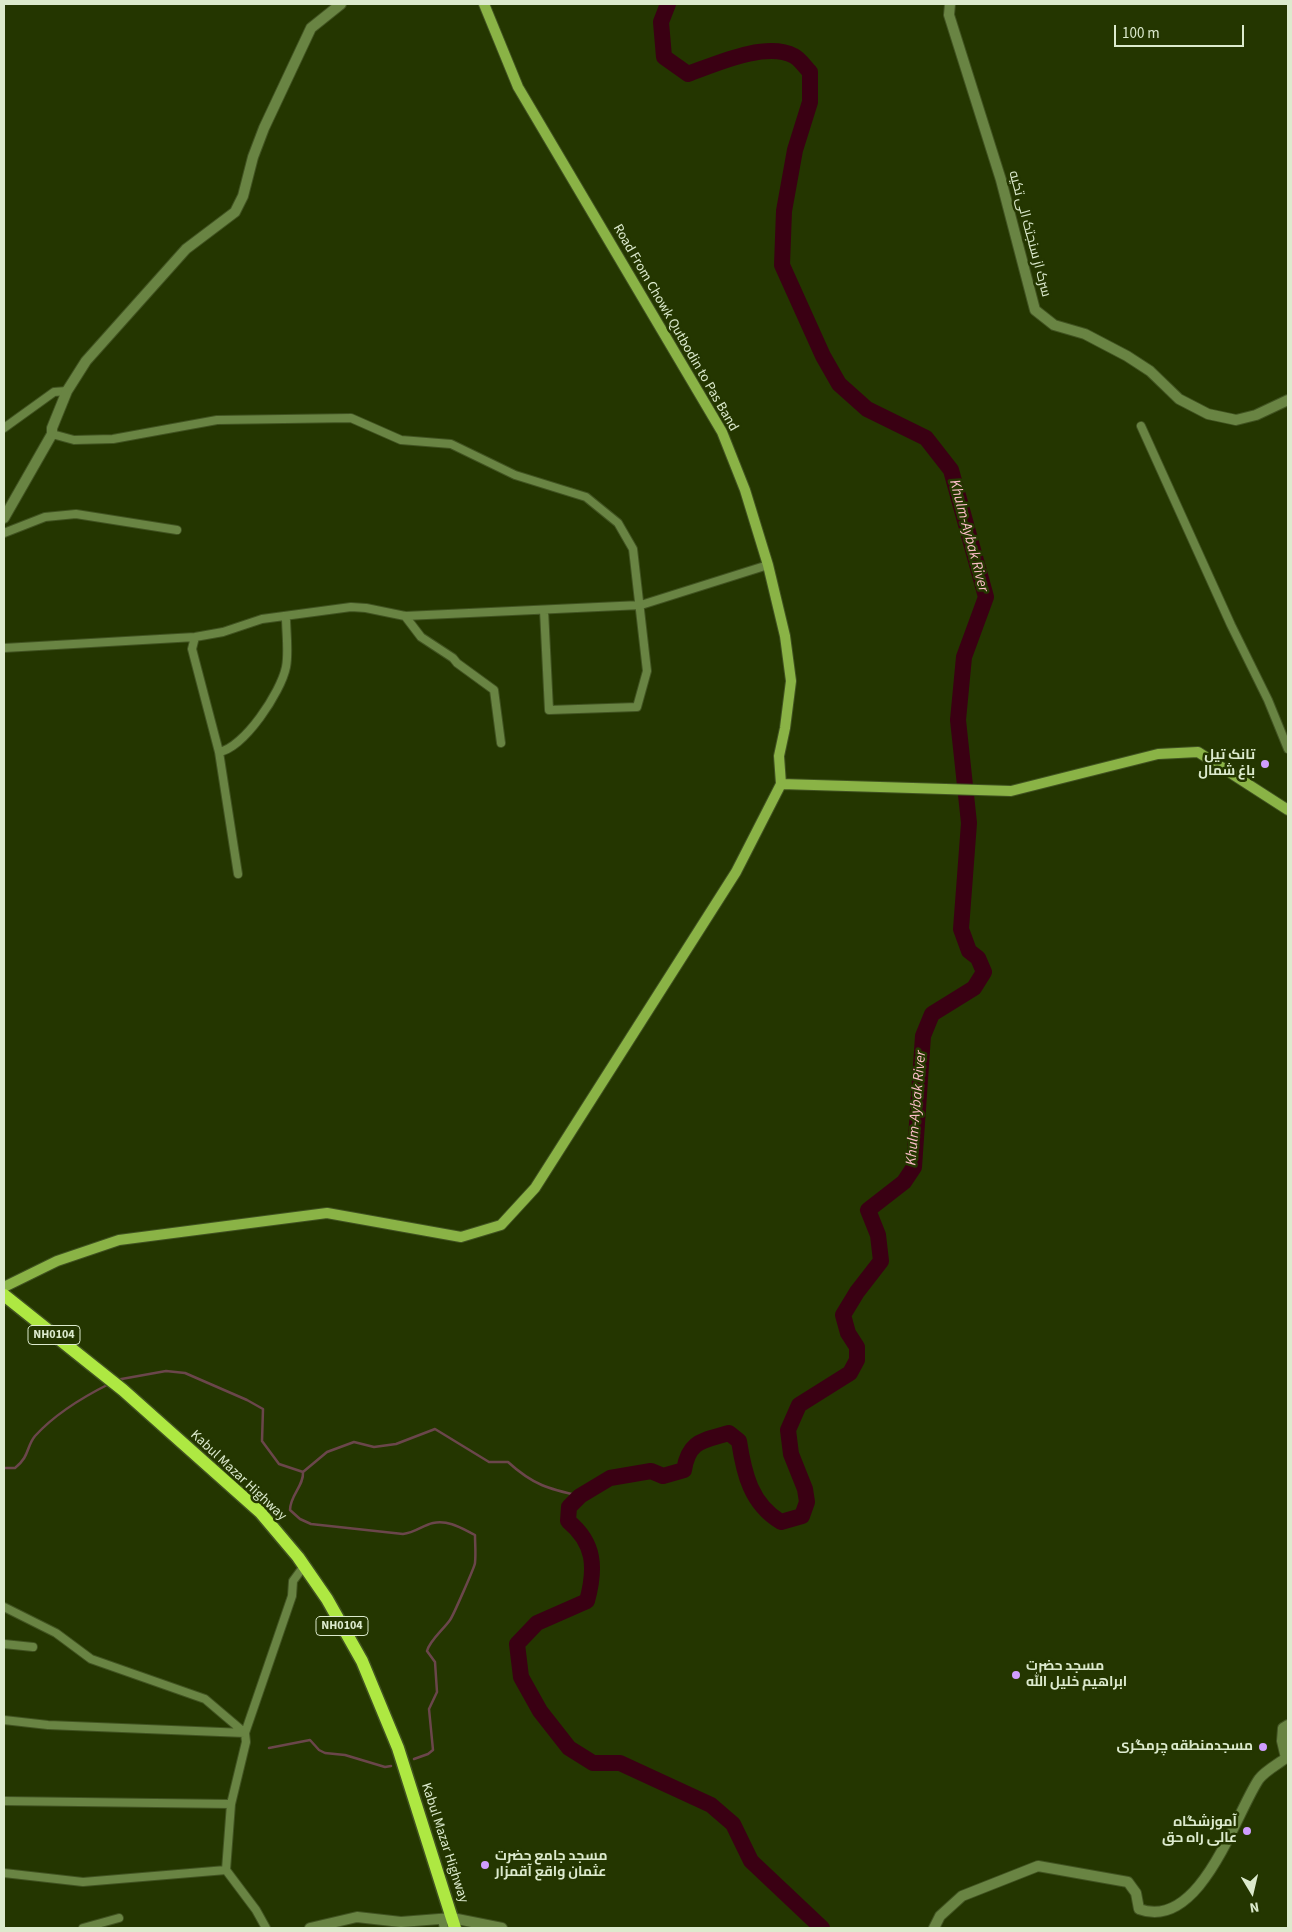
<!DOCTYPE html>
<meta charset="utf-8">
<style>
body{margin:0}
#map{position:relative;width:1292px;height:1932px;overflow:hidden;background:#243600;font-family:"Source Sans 3",sans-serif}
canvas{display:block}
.frame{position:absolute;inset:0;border:5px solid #dceacd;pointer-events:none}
.north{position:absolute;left:1227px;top:1867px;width:50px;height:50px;-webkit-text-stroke:4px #243600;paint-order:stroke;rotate:171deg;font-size:14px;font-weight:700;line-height:20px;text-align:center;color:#dceacd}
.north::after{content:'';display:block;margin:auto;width:18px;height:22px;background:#dceacd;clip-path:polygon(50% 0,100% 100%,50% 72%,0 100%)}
.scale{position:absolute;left:1114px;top:25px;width:130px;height:22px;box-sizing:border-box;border:2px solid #dceacd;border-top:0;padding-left:6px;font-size:15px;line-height:18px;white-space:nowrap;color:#dceacd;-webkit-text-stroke:4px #243600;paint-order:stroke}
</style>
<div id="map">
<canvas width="1292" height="1932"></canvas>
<div class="frame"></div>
<div class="north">N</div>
<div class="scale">100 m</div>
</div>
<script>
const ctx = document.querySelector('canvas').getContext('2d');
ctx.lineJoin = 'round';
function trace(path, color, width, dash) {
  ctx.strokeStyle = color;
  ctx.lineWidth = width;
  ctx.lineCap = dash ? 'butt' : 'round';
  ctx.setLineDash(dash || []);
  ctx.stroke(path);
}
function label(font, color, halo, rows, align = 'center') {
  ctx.font = font + ' "Source Sans 3",Cairo,sans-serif';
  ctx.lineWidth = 5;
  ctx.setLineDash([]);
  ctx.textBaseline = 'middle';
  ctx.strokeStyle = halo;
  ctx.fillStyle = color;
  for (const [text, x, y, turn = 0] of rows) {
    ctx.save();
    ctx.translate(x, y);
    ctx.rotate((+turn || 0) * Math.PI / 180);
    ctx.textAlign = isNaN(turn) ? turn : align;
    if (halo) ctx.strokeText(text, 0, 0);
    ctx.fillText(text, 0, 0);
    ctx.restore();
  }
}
trace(new Path2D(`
 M 116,1380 L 166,1371 L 185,1373 L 247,1400 L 263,1409 L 262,1441 L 279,1464 L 303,1472 L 327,1452 L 354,1442 L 374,1447 L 396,1444 L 435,1429 L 489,1462 L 508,1462 C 533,1485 549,1489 580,1496
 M 4,1468 L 15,1468 C 30,1456 26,1447 35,1436 C 55,1414 83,1397 109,1384
 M 303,1472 C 304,1486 290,1495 290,1510 L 300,1519 L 311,1524 L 403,1534 C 415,1533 423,1525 433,1523 C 449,1520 461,1528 475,1535 C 475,1544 476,1553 475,1563 C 475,1566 453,1616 450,1620 C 443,1630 430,1640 427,1651 L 435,1662 L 437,1692 L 429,1709 L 433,1750 L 428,1754 L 414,1759
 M 269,1748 L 310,1740 L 319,1750 L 325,1753 L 345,1755 L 385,1767 L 391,1766`), '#6b464b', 2.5);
trace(new Path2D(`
 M 668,4 L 661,22 L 664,57 L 688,74 C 716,64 766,41 794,56 C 800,59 806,68 810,72 L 810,102 L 795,150 L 784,211 L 782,265 L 823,356 L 839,384 L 867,409 L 926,438 L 951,470 L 986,597 L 964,657 L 958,720 L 969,823 L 961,929 L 969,951 L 978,958 L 984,972 L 974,988 L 932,1014 L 923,1036 L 914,1167 L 904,1182 L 868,1210 L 878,1235 L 881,1261 L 857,1292 L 843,1315 L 848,1333 L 857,1347 L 857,1360 L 850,1373 L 799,1405 L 788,1430 L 791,1454 L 805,1489 L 807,1502 L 802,1516 L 781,1522 C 751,1504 744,1474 739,1441 L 729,1433 C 703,1441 689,1440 684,1470 L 663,1476 L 651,1471 L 610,1478 L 580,1496 L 569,1507 L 568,1521 C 595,1543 596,1568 587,1601 L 537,1623 L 517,1644 L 521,1677 L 540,1711 L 569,1748 L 593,1763 L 620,1763 L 711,1805 L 733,1824 L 751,1861 L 822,1928`), '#3a0013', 16);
const minor = new Path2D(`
 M 1141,426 L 1231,625 L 1268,700 L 1288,749
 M 4,428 L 54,392 L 67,391
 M 52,434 L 74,440 L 113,439 L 217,420 L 351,418 L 401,440 L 451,444 L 515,475 L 586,497 L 618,523 L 633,549 L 647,671 L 637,707 L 549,710 L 544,610
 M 4,533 L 45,517 L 76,514 L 177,530
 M 405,616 L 421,637 L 453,658 L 457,663 L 494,690 L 501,743
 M 195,637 L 192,649 L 219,752 L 238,874
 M 4,648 L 195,637 L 223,632 L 262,619 L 351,607 L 366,608 L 405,616 L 641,605 L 768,565
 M 219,752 C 244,748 281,692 286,667 C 289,652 286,632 286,617
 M 4,1607 L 56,1633 L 91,1659 L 205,1699 L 245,1733
 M 4,1644 L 33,1647
 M 4,1720 L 48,1725 L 245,1733
 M 4,1801 L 231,1804
 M 4,1873 L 83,1882 L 226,1870
 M 442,1920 L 444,1928
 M 83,1928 L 119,1918
 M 266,1928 L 256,1910 L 226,1870 L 231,1804 L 246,1742 L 245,1733 L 292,1596 L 293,1581 L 304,1566`);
const tertiary = new Path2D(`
 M 950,4 L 949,15 L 1001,180 L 1035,310 L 1054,325 L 1085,334 L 1127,356 L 1150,371 L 1179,399 L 1208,414 L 1236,420 L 1256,415 L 1288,400
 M 4,518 L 52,434 L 52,428 L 67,391 L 86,361 L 186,249 L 235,212 L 243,196 L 253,157 L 264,128 L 311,28 L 341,4
 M 310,1928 L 357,1917 L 401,1922 L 452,1918 L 502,1928
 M 934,1928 L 940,1916 L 962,1896 L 1038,1866 L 1128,1882 L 1136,1893 L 1139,1909 C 1201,1932 1236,1812 1259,1779 C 1265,1771 1278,1764 1286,1758 L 1282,1741 L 1283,1728 L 1288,1725`);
const secondary = new Path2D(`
 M 484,4 L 518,87 L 722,432 L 745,490 L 768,565 L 785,636 L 791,681 L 785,728 L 779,756 L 781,784 L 1011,791 L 1158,754 L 1198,752 L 1288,810
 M 4,1287 L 57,1261 L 119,1240 L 327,1213 L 461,1237 L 501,1225 L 535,1188 L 736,872 L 781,784`);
const trunk = new Path2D(`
 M 4,1295 L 123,1390 L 260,1512 L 298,1557 L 327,1599 L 362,1661 L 398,1748 L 455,1928`);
trace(minor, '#415321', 10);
trace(tertiary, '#415321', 12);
trace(secondary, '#415321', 12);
trace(trunk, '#415321', 15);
trace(minor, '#698443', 8);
trace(tertiary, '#698443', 10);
trace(secondary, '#8ab346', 10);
trace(trunk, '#aee842', 12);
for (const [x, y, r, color] of [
 [1265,764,5,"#d09dff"],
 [1016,1675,5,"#d09dff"],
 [1263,1747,5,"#d09dff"],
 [1247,1831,5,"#d09dff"],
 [485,1865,5,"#d09dff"]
]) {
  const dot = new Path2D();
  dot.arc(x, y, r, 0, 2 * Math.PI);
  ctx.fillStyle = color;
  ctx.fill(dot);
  trace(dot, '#243600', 2);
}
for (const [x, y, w] of [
 [54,1335,52],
 [342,1626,52]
]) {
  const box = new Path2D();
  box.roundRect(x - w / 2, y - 9.5, w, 19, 4);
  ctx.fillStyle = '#243600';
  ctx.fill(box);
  trace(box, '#dceacd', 1);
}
label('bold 12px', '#dceacd', null, [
 ["NH0104",54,1335],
 ["NH0104",342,1626]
]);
label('14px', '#dceacd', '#243600', [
 ["سرک از سنجتک الی تکیه",1029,234,75],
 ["Road From Chowk Qutbodin to Pas Band",675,328,60],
 ["Kabul Mazar Highway",238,1476,43],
 ["Kabul Mazar Highway",444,1843,72]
]);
label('bold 14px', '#dceacd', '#243600', [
 ["تانک تیل",1255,756],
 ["باغ شمال",1255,772],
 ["مسجد حضرت",1026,1667,"left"],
 ["ابراهیم خلیل الله",1026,1683,"left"],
 ["مسجدمنطقه چرمگری",1253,1747],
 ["آموزشگاه",1237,1823],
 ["عالی راه حق",1237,1839],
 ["مسجد جامع حضرت",495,1857,"left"],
 ["عثمان واقع آقمزار",495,1873,"left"]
], 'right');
label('italic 15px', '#fdbec9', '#243600', [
 ["Khulm-Aybak River",968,536,75],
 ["Khulm-Aybak River",917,1108,-85]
]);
</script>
